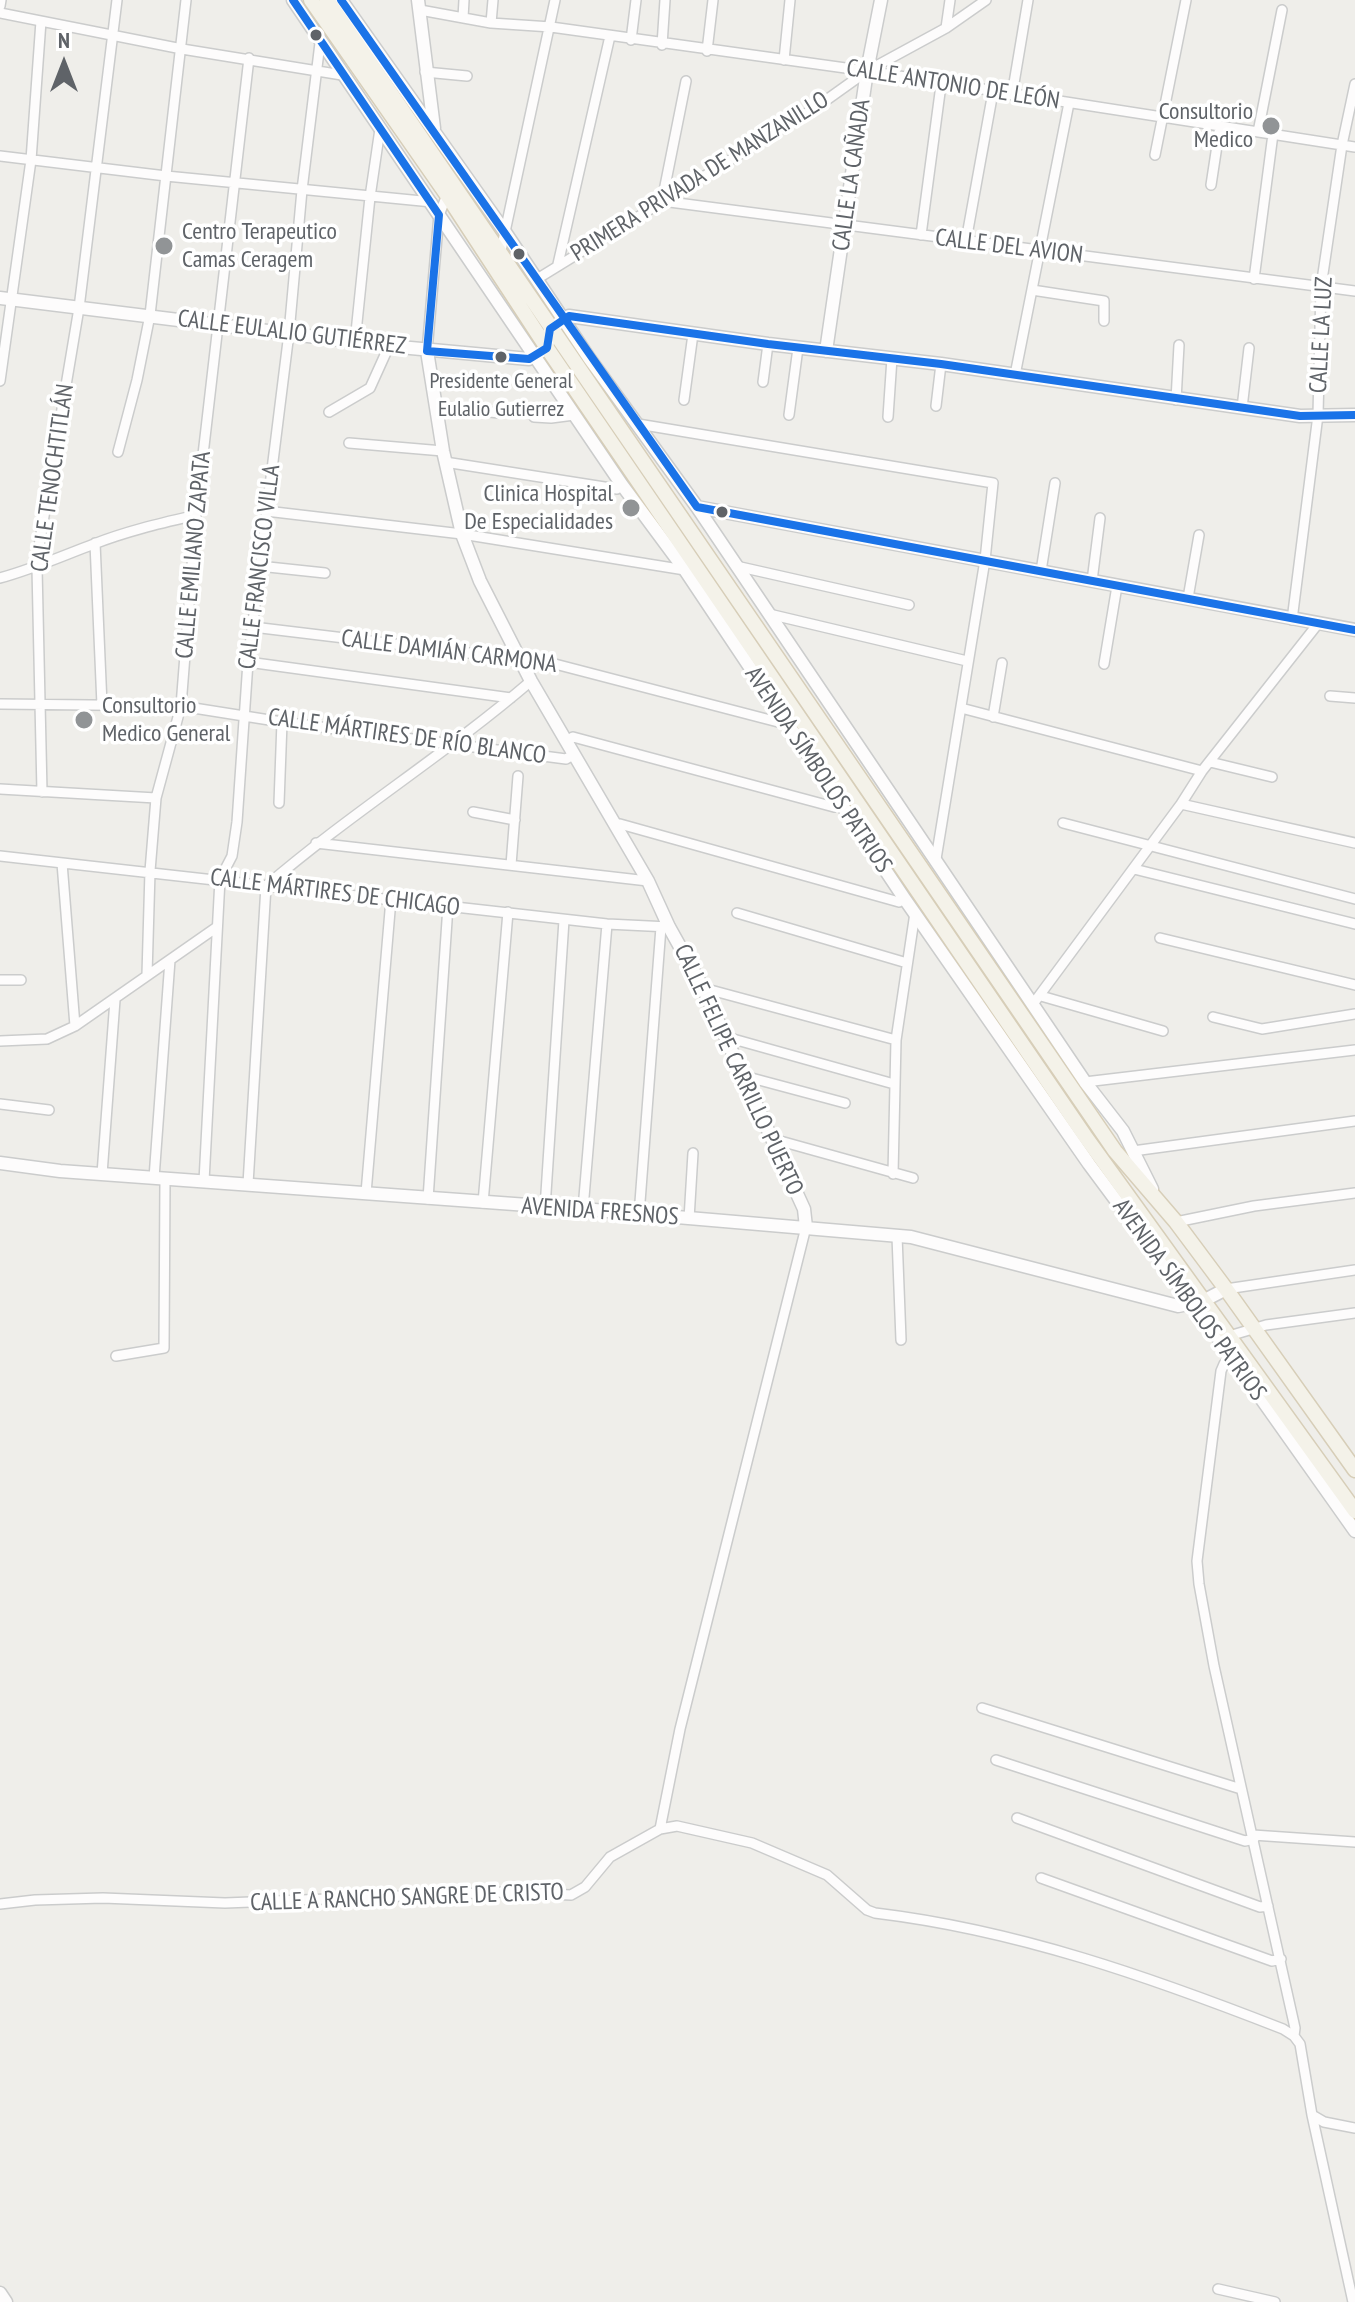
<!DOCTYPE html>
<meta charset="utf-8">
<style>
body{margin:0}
#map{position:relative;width:1355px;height:2302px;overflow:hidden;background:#efeeea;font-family:"PT Sans Narrow",sans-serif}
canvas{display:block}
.north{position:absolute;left:24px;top:24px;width:80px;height:80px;-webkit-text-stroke:6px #fff;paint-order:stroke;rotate:0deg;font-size:22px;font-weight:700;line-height:32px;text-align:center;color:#5f6368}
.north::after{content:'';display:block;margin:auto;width:28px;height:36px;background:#5f6368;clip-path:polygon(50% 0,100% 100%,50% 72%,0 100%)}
</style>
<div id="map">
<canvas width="1355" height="2302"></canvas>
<div class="north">N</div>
</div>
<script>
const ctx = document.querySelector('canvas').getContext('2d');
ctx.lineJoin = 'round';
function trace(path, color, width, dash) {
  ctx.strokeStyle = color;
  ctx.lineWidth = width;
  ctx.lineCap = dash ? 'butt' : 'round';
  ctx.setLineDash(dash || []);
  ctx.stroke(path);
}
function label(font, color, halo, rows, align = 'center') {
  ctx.font = font + ' "PT Sans Narrow",sans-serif';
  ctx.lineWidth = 7;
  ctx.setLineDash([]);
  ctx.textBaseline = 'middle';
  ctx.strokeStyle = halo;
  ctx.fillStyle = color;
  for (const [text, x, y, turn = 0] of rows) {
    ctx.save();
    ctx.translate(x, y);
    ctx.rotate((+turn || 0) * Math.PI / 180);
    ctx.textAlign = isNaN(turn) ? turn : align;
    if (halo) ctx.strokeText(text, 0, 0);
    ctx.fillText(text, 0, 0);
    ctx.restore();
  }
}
const minor = new Path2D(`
 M 0,6 L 1,0
 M 420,10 L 491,23 L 551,27 L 867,71 L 1355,147
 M 0,13 L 182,49 L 342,75
 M 463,18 L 464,0
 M 491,23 L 493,0
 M 946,28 L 950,0
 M 631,40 L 636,0
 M 662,45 L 665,0
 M 707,51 L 713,0
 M 784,60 L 790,0
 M 425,72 L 467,76
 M 686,81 L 662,201 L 1355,291
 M 1012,95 L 1028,0
 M 1258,132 L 1282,10
 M 1155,155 L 1186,0
 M 0,156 L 166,176 L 432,202
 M 1211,185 L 1220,126
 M 921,235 L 941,85
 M 966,241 L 993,92
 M 500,255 L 555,0
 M 558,264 L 610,36
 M 537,279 L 818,106 L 867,71 L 946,28 L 986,0
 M 1254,279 L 1273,134
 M 1032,290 L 1104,301 L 1104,321
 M 355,342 L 370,197 L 380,129
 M 427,351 L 439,215 L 447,195
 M 1015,375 L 1069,103
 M 0,381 L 31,160 L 41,21
 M 763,382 L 768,344
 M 684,400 L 693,334
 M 1176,400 L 1179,345
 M 436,406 L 499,413
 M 936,406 L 941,364
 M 1242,408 L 1249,348
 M 329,412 L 370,388 L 389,346
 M 789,415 L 798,348
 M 534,417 L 551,418 L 574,415
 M 888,417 L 892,358
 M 638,424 L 993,483 L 985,560 L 936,859
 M 349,443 L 443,451
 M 118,452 L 137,380 L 150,315 L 186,0
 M 445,462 L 617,489 L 622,485
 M 266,511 L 462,534 L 685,570
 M 95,543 L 102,705
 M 259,566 L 325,573
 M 736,566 L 909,605
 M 1041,571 L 1055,483
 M 0,578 C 33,569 62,556 94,544 C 127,531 162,523 196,515
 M 1092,581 L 1100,518
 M 1188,598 L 1199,535
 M 769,614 L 967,661
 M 1292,620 L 1318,415 L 1321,287 L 1342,145 L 1355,84
 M 253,627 L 519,659 L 528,657 L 778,722 L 783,719
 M 248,662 L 511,698
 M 1104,664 L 1117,586
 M 1330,696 L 1355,698
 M 0,704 L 181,706 L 282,722 L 566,759 L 573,755
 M 961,708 L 1202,771
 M 993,717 L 1002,663
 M 566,741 L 573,737 L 834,807 L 839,804
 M 1210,762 L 1272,777
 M 0,789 L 156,798
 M 42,792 L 37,568 L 39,546 L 79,308 L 117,0
 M 279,803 L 282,722
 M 1181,804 L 1355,843
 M 473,812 L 515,820
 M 1063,823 L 1355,899
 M 615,826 L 620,824 L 899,902 L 904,898
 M 316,843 L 648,881
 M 0,856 L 607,924 L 669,927
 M 62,863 L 75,1026
 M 511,865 L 518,776
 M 1134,869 L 1355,924
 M 737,913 L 907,963
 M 1160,938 L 1355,985
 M 147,975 L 150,871 L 156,798 L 181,706 L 196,515 L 249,58
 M 0,980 L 21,980
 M 703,988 L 896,1040
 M 1041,996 L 1163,1031
 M 1033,1004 L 1181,804 L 1202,771 L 1317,625
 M 1213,1017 L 1262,1029 L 1355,1014
 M 726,1037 L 894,1084
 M 0,1041 L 47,1039 L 75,1026 L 217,927
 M 744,1076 L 845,1103
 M 1085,1082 L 1355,1050
 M 0,1104 L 49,1110
 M 773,1139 L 913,1178
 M 1133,1151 L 1355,1121
 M 102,1174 L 115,1000
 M 893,1174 L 896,1040 L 915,913
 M 154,1178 L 170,960
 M 204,1181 L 220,879 L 232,856 L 237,822 L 248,662 L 289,333 L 302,190 L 320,43
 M 248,1184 L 266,886 C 351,813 446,754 531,681
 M 366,1193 L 391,899
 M 428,1199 L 448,906
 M 483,1203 L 508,912
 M 545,1208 L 564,920
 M 583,1209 L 607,924
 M 639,1215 L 661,927
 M 689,1219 L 693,1153
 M 1176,1222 L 1254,1206 L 1355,1193
 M 897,1236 L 901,1340
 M 1226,1289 L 1355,1270
 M 1229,1336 L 1266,1325 L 1355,1313
 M 116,1356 L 164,1348 L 165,1180
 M 1232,1357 L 1224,1364 L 1221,1371 L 1197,1561 L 1199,1584 L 1214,1666 L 1295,2028 L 1294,2036
 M 982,1708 L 1241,1789
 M 996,1760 L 1245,1841 L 1254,1839
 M 1017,1818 L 1260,1907 L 1268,1906
 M 660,1829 L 680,1729 L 806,1227
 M 1253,1835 L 1355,1842
 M 1041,1878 L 1272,1961 L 1281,1959
 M 0,1904 L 35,1900 L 103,1898 L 225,1903 L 506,1892 L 571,1895 L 585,1887 L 610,1857 L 660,1829 L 677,1826 L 752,1843 L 827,1875 L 867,1910 L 875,1913 C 1017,1930 1150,1977 1283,2029 L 1294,2036 L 1300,2044 L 1312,2115 L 1324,2122 L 1355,2128
 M 1312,2115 L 1353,2302
 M 1218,2289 L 1275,2302`);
const tertiary = new Path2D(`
 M 293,0 L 622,485 L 685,570 L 904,898 L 1089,1164 L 1224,1346 L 1355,1531
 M 341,0 L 505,232 L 589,358 L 697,507 L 1085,1082 L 1123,1131 L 1152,1189
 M 418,0 L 434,128
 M 0,298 L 389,346 L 529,359 L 547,348 L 550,329 L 569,316 L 768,344 L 941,364 L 1300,416 L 1355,415
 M 427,351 L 443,451 L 462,534 L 480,581 L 531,681 L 648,881 L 669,927 L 703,988 L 804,1209 L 806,1227
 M 826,351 L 867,71 L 881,0
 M 697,507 L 1355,630
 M 0,1163 L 60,1171 L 583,1209 L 911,1237 L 1178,1306 L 1203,1301 L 1226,1289
 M 0,2293 L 6,2302`);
const primary = new Path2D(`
 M 311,0 L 447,195 L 547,348 L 1085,1136 L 1355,1511
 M 327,0 L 1115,1151 L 1176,1222 L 1226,1289 L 1355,1470`);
trace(minor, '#cbcccc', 12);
trace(tertiary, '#cbcccc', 15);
trace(primary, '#d7ceb8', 17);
trace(minor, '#fdfcfc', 9);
trace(tertiary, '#fdfcfc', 12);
trace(primary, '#f4f2e9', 14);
trace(new Path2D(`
 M 293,0 L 439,215 L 427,351 L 529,359 L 547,348 L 550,329 L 569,316 L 768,344 L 941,364 L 1300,416 L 1355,415
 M 341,0 L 697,507 L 1355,630`), '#1a73e8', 8);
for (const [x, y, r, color] of [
 [316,35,7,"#5f6368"],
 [1271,126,10,"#919496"],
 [164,246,10,"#919496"],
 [519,254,7,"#5f6368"],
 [501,357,7,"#5f6368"],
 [631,508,10,"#919496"],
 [722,512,7,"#5f6368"],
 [84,720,10,"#919496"]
]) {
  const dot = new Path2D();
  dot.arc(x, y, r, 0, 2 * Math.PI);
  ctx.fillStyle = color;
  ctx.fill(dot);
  trace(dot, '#fff', 3);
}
label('22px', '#5f6368', '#fff', [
 ["Presidente General",501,382],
 ["Eulalio Gutierrez",501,410]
]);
label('24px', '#5f6368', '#fff', [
 ["CALLE ANTONIO DE LEÓN",953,85,9],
 ["CALLE LA CAÑADA",852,175,-82],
 ["PRIMERA PRIVADA DE MANZANILLO",700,177,-32],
 ["CALLE DEL AVION",1009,247,7],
 ["CALLE EULALIO GUTIÉRREZ",292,333,7],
 ["CALLE LA LUZ",1322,335,-87],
 ["CALLE TENOCHTITLÁN",53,478,-82],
 ["CALLE EMILIANO ZAPATA",194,555,-85],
 ["CALLE FRANCISCO VILLA",260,567,-83],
 ["CALLE DAMIÁN CARMONA",449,652,7],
 ["CALLE MÁRTIRES DE RÍO BLANCO",407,737,8],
 ["AVENIDA SÍMBOLOS PATRIOS",818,770,56],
 ["CALLE MÁRTIRES DE CHICAGO",335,893,7],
 ["CALLE FELIPE CARRILLO PUERTO",738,1070,65],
 ["AVENIDA FRESNOS",600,1212,4],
 ["AVENIDA SÍMBOLOS PATRIOS",1189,1300,54],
 ["CALLE A RANCHO SANGRE DE CRISTO",407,1898,-2]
]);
label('24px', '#5f6368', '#fff', [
 ["Consultorio",1253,112],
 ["Medico",1253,140],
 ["Centro Terapeutico",182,232,"left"],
 ["Camas Ceragem",182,260,"left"],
 ["Clinica Hospital",613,494],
 ["De Especialidades",613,522],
 ["Consultorio",102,706,"left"],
 ["Medico General",102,734,"left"]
], 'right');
</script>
